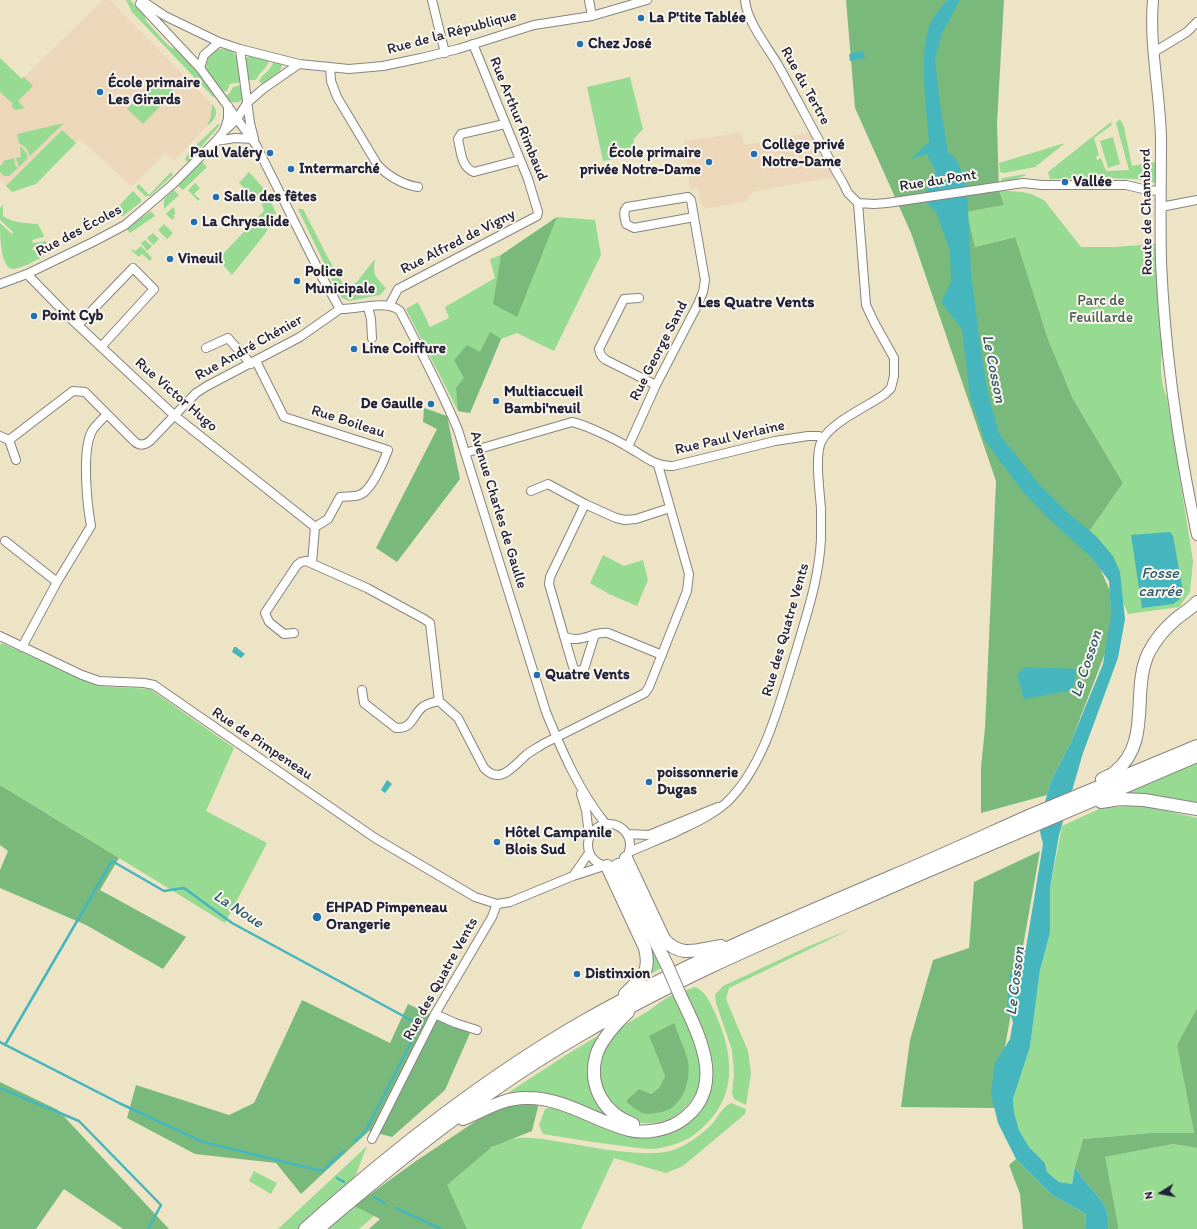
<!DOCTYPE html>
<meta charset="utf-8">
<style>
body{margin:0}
#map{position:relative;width:1197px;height:1229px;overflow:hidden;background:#ede4c6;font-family:Itim,sans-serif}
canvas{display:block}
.north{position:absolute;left:1141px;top:1173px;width:40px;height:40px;-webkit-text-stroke:3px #fbf7ec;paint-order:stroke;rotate:259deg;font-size:11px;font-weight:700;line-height:16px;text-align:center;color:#22223b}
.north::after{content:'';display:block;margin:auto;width:14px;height:18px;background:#22223b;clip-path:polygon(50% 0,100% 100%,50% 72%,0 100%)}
</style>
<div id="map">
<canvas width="1197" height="1229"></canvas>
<div class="north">N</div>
</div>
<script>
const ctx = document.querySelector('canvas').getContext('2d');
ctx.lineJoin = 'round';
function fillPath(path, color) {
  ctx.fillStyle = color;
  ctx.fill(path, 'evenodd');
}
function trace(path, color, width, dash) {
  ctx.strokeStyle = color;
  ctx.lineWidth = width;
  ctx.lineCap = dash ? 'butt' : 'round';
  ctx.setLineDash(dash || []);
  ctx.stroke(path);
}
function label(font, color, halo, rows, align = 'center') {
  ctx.font = font + ' Itim,sans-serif';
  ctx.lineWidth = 4;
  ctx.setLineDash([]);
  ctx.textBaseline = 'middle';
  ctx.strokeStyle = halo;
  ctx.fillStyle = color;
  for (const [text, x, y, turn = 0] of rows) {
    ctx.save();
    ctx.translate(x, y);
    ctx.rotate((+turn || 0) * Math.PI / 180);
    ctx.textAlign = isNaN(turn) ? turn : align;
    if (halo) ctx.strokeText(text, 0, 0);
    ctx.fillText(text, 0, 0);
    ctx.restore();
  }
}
fillPath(new Path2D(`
 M 103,0 L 110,0 L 212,104 L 211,116 L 207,126 L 174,161 L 165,153 L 132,187 L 80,139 L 36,184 L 12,192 L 0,179 L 0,58 L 22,79 Z
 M 740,132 L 745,145 L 810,132 L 834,177 L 752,192 L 746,201 L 705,209 L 701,205 L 698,188 L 690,189 L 684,141 L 720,136 Z`), '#ecd7ba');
fillPath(new Path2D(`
 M 126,0 L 130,0 L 144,14 L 146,21 L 169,46 L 179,51 L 200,74 L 216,96 L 213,97 L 132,12 Z
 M 219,49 C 241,48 239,65 241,82 L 230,84 L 227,91 L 222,92 C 210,77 195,63 219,49 Z
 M 250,55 L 270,59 C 267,69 260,71 256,80 L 248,80 L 245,59 Z
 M 0,58 L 22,79 L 24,77 L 33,86 L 18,101 L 25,108 L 15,110 L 11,106 L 13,104 L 0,92 Z
 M 274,60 L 281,64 L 282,66 L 280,71 L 262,84 L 259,81 C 264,72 270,73 274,60 Z
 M 158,77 L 174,92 L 143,124 L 127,109 Z
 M 630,77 L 643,129 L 634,139 L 631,156 L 603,161 L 587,87 Z
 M 241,85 L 243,97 L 242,100 C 235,105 229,102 224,96 L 229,94 L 233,87 Z
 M 212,104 C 220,113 215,120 207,126 L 211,116 Z
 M 1120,119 L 1124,127 L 1132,166 L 1155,162 L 1155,183 L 1136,179 L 1104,178 L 1102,174 L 1098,175 L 1099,178 L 1050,179 L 1048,172 L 1111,122 L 1112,125 L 1094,138 L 1099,155 L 1096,157 L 1097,160 L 1101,158 L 1106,171 L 1129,170 L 1116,123 Z
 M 64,123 L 30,156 L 26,148 L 19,143 L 17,134 Z
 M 218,124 L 220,125 L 188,162 L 185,160 L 188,153 Z
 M 62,130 L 76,143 L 36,184 L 12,192 L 6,186 Z
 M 1113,137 L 1120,164 L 1108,168 L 1100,141 Z
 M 1065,143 L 1035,167 L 1004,173 L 1000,172 L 999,163 Z
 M 20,146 L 26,152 L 28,158 L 19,167 L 16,158 L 21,157 Z
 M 14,158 L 15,165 L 18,168 L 9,176 L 4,176 L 0,172 L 0,166 L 4,162 L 3,161 Z
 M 202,162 L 207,167 L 183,190 L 178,186 Z
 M 171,172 L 173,175 L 150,196 L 145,196 L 136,187 L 139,184 L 149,195 Z
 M 249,172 L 266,191 L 276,213 L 265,234 L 232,275 L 218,259 L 264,211 L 262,204 L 239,183 Z
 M 1024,174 L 1026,175 L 1014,180 L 1001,181 L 1002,178 L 1004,178 Z
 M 195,183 L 200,188 L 194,194 L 200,199 L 198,201 L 188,190 Z
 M 174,190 L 179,195 L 164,209 L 164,199 Z
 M 999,190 L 1021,192 L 1031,194 L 1044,200 L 1081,247 L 1114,247 L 1155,244 L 1163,347 C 1159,365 1161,382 1167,399 L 1193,561 L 1190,592 L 1179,607 L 1128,614 L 1107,564 L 1086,536 L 1123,483 L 1073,399 L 1048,339 L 1014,237 L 975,247 L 967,212 L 1004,205 Z
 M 133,191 L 141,199 L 141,202 L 123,216 L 121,216 L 115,210 Z
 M 3,205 L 3,216 C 11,223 27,223 38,224 L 44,236 L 43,237 L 32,240 L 33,243 L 46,241 L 48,251 L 34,246 L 32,250 L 35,250 L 45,256 C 36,260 23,268 13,269 C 0,269 0,232 0,223 L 12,234 L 13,232 L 0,220 L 0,208 Z
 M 173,207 L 175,210 L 174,211 L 176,213 L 173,215 L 175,217 L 172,220 L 166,214 Z
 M 298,209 L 303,209 L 327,256 L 346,289 L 356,283 L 374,260 L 375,260 C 372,276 376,277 386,288 L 380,295 L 349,301 L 342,298 L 337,290 Z
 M 151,211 L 155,216 L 130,233 L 126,228 Z
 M 557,217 L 595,220 L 601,255 L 554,351 L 517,333 L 501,339 L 470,413 L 458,411 L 406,309 L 418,302 L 430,327 L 449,318 L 445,307 L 495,278 L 490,259 L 501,255 Z
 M 164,224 L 173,233 L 167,239 L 158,230 Z
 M 153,233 L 159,239 L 153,245 L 147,238 Z
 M 145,240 L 152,246 L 147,251 L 141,243 Z
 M 141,246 L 152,258 L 150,261 L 142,254 L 139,257 L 131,250 L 132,249 L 135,251 Z
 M 603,555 L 624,566 L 643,560 L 648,580 L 637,606 L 609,594 L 590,583 Z
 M 2,643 L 97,686 L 150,689 L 234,748 L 206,811 L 267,843 L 225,923 L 0,785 L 0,645 Z
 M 1197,762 L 1197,804 L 1117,796 Z
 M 1142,805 L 1197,818 L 1197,1008 L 1177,1045 L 1194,1133 L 1151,1133 L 1083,1139 L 1075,1167 L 1072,1184 L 1059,1182 L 1047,1172 L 1045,1163 L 1029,1147 L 1019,1130 L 1014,1112 L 1013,1099 L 1030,1047 L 1040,970 L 1050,933 L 1050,888 L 1062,826 L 1101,808 Z
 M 620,882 L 661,968 L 647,976 L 650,963 Z
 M 851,929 L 729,988 L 726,999 L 748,1051 L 751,1074 L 746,1105 L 734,1099 L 732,1093 L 734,1074 L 732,1050 L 716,1003 L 715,995 L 723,986 L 807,947 Z
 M 695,987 C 707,992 710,1003 716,1015 C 734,1056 738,1097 701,1129 C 697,1132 693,1136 689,1138 C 683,1142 667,1147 660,1148 C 649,1150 636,1148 624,1146 C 597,1143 570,1138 543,1134 L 539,1125 L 545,1109 L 553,1106 L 660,1135 C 679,1130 691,1124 702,1107 C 727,1067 702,1028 684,991 Z
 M 674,994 C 684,1016 702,1050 701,1074 C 700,1088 694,1099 684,1109 C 672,1121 651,1127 634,1121 C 625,1118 619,1111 612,1105 C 608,1100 603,1094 600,1087 C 596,1078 598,1067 601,1057 C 601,1054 602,1049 603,1046 C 614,1027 634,1021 651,1009 C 659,1003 664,999 674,994 ZM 649,1036 L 679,1101 C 665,1112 655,1116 637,1111 L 639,1089 L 651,1094 L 659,1088 L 665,1076 Z
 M 606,1031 L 591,1066 L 616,1120 L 558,1100 L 497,1100 L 566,1055 Z
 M 731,1103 L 746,1109 L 745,1114 L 683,1166 L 666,1173 L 614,1158 L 581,1229 L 467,1229 L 446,1185 C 466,1169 487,1145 513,1139 C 523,1136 545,1139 555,1141 C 587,1146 639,1158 670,1151 C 684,1147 700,1136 711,1125 C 718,1118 721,1108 731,1103 Z
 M 1173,1144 L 1197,1148 L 1197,1229 L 1118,1229 L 1118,1225 L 1104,1157 Z
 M 367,1146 L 355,1177 L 298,1229 L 278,1229 Z
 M 254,1171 L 277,1183 L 271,1194 L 249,1181 Z
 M 354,1206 L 374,1216 L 359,1229 L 328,1229 Z`), '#97da92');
fillPath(new Path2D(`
 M 846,0 L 1004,0 L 997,123 L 999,190 L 1004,205 L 967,212 L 975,247 L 1015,237 L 1048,339 L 1073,399 L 1123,483 L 1086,536 L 1110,591 L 1112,635 L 1071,742 L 1051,781 L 1047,795 L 981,813 L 981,767 L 985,728 L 996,481 L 911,233 L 855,108 Z
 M 557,217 L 517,317 L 493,304 L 501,255 Z
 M 490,332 L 501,339 L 470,413 L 458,411 L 456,388 L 464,378 L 454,360 L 467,345 L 480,352 Z
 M 424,408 L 447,416 L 460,479 L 397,562 L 376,548 L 437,429 L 423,422 Z
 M 0,785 L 119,858 L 100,890 L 186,937 L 163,969 L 86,925 L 0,888 L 0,870 L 8,851 L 0,845 Z
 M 1040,851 L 994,1108 L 901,1107 L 910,1040 L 933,960 L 969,948 L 974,882 Z
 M 302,1000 L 390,1043 L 408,1004 L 470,1033 L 445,1090 L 392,1137 L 369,1131 L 301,1194 L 276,1163 L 195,1154 L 127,1118 L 136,1085 L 229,1115 L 254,1103 Z
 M 1197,1008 L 1197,1148 L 1173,1144 L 1105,1157 L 1118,1225 L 1118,1229 L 1108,1229 C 1111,1204 1097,1197 1084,1180 C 1080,1176 1078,1171 1075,1167 L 1083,1139 L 1151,1133 L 1194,1133 L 1177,1045 Z
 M 674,1023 C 678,1035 685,1049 688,1061 C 691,1081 683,1107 662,1112 C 643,1116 640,1114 626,1101 L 639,1089 L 651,1094 L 659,1088 L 665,1076 L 649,1036 Z
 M 0,1082 L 58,1110 L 169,1229 L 123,1229 L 64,1189 L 36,1229 L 0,1229 Z
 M 526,1102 L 537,1103 L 538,1107 L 532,1131 L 492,1147 L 447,1185 L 467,1229 L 369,1229 L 380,1219 L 354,1206 L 416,1161 L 491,1111 Z
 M 1016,1159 L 1052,1195 L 1086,1214 L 1085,1229 L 1023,1229 L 1020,1194 L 1009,1165 Z`), '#79ba7c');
fillPath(new Path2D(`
 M 947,0 L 960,0 L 942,33 L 935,59 L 940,105 L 948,152 L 956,159 L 961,171 L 965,175 L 967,187 L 971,273 L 979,336 L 987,389 L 999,434 L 1038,483 L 1067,512 L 1096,536 L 1113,556 L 1120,572 L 1125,619 L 1118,658 L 1083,753 L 1059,835 L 1050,888 L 1050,933 L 1040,970 L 1030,1047 L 1013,1099 L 1014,1112 L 1019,1130 L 1029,1147 L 1045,1163 L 1047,1172 L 1059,1182 L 1072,1184 L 1075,1167 C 1078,1171 1080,1176 1084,1180 C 1097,1197 1111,1204 1108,1229 L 1085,1229 L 1086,1214 L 1052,1195 L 1016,1159 L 998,1123 L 991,1094 L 995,1063 L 1010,1039 L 1013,1022 L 1007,1005 L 1010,975 L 1026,948 L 1043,844 L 1040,832 L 1045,802 L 1051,781 L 1071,742 L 1103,664 L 1111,615 L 1109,581 L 1093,559 L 1048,518 L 1023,492 L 985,441 L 970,397 L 962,329 L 941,302 L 951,282 L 950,251 L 936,212 L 925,201 L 924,195 L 936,172 L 927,154 L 911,159 L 929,142 C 927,110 917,48 932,20 C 936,13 942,6 947,0 Z
 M 863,51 L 865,58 L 850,61 L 849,54 Z
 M 1170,532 L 1173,536 L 1183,591 L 1180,599 L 1173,604 L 1142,608 L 1131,535 Z
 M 234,647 L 236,647 L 245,654 L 241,658 L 232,652 Z
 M 1026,667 L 1077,669 L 1073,690 L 1024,699 L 1017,675 Z
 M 387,780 L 392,784 L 385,793 L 381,790 Z`), '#45b5be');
fillPath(new Path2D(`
 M 965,173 L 967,176 L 929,182 L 926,184 L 930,178 Z`), '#ede4c6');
trace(new Path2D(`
 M 0,1042 L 119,1103 L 203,1142 L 322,1171 L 344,1151
 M 5,1045 L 112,861 L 164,891 L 184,888 L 232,923 L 420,1025 L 365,1132 L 355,1141
 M 0,1088 L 79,1121 L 161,1205 L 148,1229
 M 337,1178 L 344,1182
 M 374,1197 L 385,1203
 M 396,1208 L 441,1229`), '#45b5be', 2.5);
const minor = new Path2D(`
 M 141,0 L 165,16 L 219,42 L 240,49 L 299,64 L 349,69 L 383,66 L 421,58 L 458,49 L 534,25 L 592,16 L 647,0
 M 432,0 L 445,53
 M 589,0 L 592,16
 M 745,0 C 747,22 767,46 778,65 C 800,104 820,144 843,183 L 848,193 L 858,203
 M 140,4 L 200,68 L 256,145 L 322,277 L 340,309
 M 240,49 L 250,123 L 254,139
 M 1154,52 L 1187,32 L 1197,22
 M 330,67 L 331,81 L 337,97 L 377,164 C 386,175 403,185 418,187
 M 200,68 L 204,55 L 219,42
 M 505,124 L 461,134 L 458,139 C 461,152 461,167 474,172 L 520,160
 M 224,131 L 228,119 L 228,106
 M 216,141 L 235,138 L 252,139
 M 858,203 L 874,204 L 887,203 L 1023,183 L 1042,185 L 1126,185 L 1147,190 L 1160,191
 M 1161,207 L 1197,200
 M 27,274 L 68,316 L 175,416 L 315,527
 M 0,284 L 27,274 L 95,241 L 125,225 L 173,184 L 216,141 L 224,131 L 237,119 L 247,103 L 263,89 L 299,64
 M 639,298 L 624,299 L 599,349 C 600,355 602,357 606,360 L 656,385
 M 389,306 L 398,289 L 537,216 L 538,212 L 528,179 L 473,44
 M 368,307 L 371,319 L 372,338
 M 340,309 C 357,310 386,299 400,311 C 420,350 441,389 458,430 L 546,712 C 562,751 579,791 605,823
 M 78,325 L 133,268 L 154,289 L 101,347
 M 206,348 L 228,338 L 251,364
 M 256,361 L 284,417 L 388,450 C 384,461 371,492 359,495 C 354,497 346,496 340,497 L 328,519 L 315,527 L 312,563
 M 0,436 L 9,440 L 16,460
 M 9,440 L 73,391 L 85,392 L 135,442 C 140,446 145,445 150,441 L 196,393 L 207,386 L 300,337 L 340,309
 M 628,447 L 656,385 L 698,304 L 703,292 L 705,280 L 691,200 L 688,197 L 627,207 C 622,212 625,218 626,224 L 634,228 L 694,217
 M 465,453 L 572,422 C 586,425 615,439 628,447 C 643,455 655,467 673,466 L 775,441 L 808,436 L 819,436 L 823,439
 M 531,491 L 548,484 L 585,504 L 616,518 L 625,520 L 636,519 L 670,508
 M 585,504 L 550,577 L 549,584 L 564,636 C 579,645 593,631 608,633 L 662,655
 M 5,541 L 57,582
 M 294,633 L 284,634 L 269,622 L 265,613 L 297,565 L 301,562 L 306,561 L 367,588 L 424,619 L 430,623 L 439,701 L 458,718 L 484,768 C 500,785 513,767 526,755 C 531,751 537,748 543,744 L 645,693 L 649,687 L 687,591 L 689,574 L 658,465
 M 0,636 L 82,675 L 99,681 L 144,683 L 154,685 L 375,838 L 475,897 L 497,904 L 510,902 L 573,876 L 604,866
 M 564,636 L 574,670 L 579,671 L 584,669 L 595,634
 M 22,647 L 57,582 L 91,526 C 87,504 82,453 91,433 C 94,426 102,420 107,414
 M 362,690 L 364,703 L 396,728 C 414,729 412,714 424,706 C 429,703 434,702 439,701
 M 581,794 L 586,810 L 589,835
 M588 845a21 21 0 1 1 42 0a21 21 0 1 1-42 0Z
 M 627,834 L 649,835 L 718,807
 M 629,852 C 644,846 659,839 674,833 C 692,824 710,817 726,803 C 765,766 780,701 796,651 C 807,613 819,579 821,539 C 821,529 821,519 821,509 C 820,492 814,454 822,440 C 833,421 867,407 885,394 L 891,388 L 894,376 L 894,358 L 875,324 L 866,305 L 858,203
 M 573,876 L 589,853
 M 435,1014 L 455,1023 L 477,1030
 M 372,1139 L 435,1014 L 492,917 L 497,904`);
const major = new Path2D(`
 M 1153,0 C 1149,46 1160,92 1161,139 C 1161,180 1160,221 1161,262 C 1165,354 1178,445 1197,535`);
const highway = new Path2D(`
 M 1102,779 C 1106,777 1112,775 1115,772 C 1153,741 1130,690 1149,652 C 1156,639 1165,628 1176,619 C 1183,613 1191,609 1197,602
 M 1101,802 L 1120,799 L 1144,800 L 1197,809
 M 626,858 L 664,939 C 681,959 699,949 721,946
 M 618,865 L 667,965
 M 607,866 L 645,948 C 651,973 642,977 625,994
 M 628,1012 C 617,1022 600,1041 596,1056 C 588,1086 604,1114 633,1124
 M 463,1119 C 485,1110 504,1097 528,1098 C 565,1098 594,1121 629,1130 C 644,1134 666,1130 679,1122 C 729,1090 699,1035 680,995
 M 305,1229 C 392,1151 483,1079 584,1021 C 684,964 789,920 895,875 C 941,856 986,835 1031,815 C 1087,792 1142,769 1197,746
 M 318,1229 C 400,1159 484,1091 577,1037 C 666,984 759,944 854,903 C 968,853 1083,805 1197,756`);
trace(minor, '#888380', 10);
trace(major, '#888380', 12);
trace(highway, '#888380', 14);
trace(minor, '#fff', 8);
trace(major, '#fff', 10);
trace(highway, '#fff', 12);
const highwayBridge = new Path2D(`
 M 667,965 L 680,995`);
trace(highwayBridge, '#888380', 14, []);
trace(highwayBridge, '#fff', 12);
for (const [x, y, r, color] of [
 [641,18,4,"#1f6fb2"],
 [580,44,4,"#1f6fb2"],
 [100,92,4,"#1f6fb2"],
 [270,153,4,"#1f6fb2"],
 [754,154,4,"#1f6fb2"],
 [709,162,4,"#1f6fb2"],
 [291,169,4,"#1f6fb2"],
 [1065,182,4,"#1f6fb2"],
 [216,197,4,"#1f6fb2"],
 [194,222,4,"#1f6fb2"],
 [170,259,4,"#1f6fb2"],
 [297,281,4,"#1f6fb2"],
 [34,316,4,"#1f6fb2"],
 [354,349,4,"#1f6fb2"],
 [496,401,4,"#1f6fb2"],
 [431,404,4,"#1f6fb2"],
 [537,675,4,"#1f6fb2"],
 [649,782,4,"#1f6fb2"],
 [497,842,4,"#1f6fb2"],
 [317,917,5,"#1f6fb2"],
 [577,974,4,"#1f6fb2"]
]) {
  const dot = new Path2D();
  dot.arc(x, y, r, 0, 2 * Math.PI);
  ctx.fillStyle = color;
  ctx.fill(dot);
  trace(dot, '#fbf7ec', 1.5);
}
label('bold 15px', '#22223b', '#fbf7ec', [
 ["La P'tite Tablée",649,18],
 ["Chez José",588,44],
 ["École primaire",108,83],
 ["Les Girards",108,100],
 ["Collège privé",762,145],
 ["Notre-Dame",762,162],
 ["Paul Valéry",262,153,"right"],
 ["École primaire",701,153,"right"],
 ["privée Notre-Dame",701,170,"right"],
 ["Intermarché",299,169],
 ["Vallée",1073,182],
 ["Salle des fêtes",224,197],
 ["La Chrysalide",202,222],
 ["Vineuil",178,259],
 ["Police",305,272],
 ["Municipale",305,289],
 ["Point Cyb",42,316],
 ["Line Coiffure",362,349],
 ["Multiaccueil",504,392],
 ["Bambi'neuil",504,409],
 ["De Gaulle",423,404,"right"],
 ["Quatre Vents",545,675],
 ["poissonnerie",657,773],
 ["Dugas",657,790],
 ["Hôtel Campanile",505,833],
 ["Blois Sud",505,850],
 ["EHPAD Pimpeneau",326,908],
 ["Orangerie",326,925],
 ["Distinxion",585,974]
], 'left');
label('15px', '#22223b', '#fbf7ec', [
 ["Rue de la République",452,33,-15],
 ["Rue du Tertre",805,86,61],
 ["Rue Arthur Rimbaud",518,119,68],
 ["Rue du Pont",938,181,-9],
 ["Route de Chambord",1147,212,-91],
 ["Rue des Écoles",79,231,-28],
 ["Rue Alfred de Vigny",458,242,-27],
 ["Rue André Chénier",249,348,-29],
 ["Rue George Sand",659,351,-63],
 ["Rue Victor Hugo",176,395,41],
 ["Rue Boileau",348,422,18],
 ["Rue Paul Verlaine",730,438,-13],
 ["Avenue Charles de Gaulle",498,510,73],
 ["Rue des Quatre Vents",786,630,-74],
 ["Rue de Pimpeneau",262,744,34],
 ["Rue des Quatre Vents",441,979,-61]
]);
label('15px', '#455955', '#fbf7ec', [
 ["Parc de",1101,301],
 ["Feuillarde",1101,318]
]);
label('bold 16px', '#22223b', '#fbf7ec', [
 ["Les Quatre Vents",756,303]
]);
label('italic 16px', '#305d6f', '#fbf7ec', [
 ["Le Cosson",993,369,79],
 ["Fosse",1160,574],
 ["carrée",1160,592],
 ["Le Cosson",1087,664,-72],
 ["La Noue",238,910,33],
 ["Le Cosson",1016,981,-83]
]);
</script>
